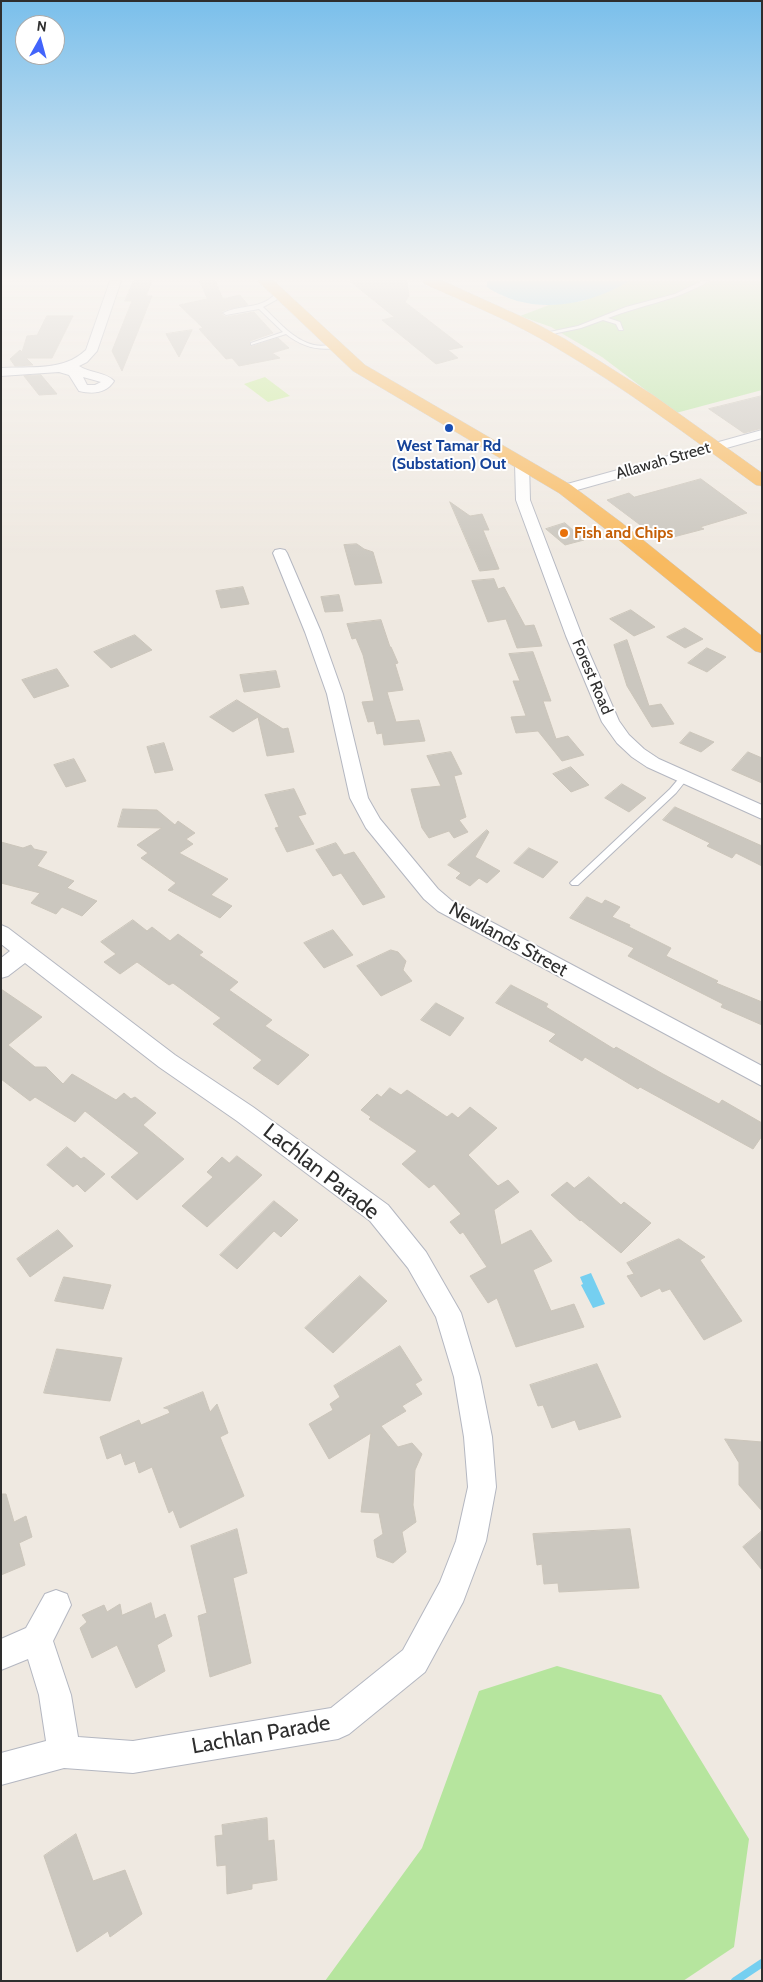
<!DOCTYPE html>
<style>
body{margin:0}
#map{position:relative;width:763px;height:1982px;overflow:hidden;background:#efe9e1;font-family:Cabin,sans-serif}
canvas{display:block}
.frame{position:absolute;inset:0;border:2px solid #2e2e2e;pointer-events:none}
.north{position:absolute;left:15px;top:15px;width:50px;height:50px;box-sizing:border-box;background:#fff;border:1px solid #ababab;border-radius:50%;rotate:7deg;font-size:14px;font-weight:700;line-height:20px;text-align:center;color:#2e2e2e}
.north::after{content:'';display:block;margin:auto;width:18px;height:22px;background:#4264fb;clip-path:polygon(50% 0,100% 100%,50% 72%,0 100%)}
</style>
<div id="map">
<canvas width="763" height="1982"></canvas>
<div class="frame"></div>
<div class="north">N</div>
</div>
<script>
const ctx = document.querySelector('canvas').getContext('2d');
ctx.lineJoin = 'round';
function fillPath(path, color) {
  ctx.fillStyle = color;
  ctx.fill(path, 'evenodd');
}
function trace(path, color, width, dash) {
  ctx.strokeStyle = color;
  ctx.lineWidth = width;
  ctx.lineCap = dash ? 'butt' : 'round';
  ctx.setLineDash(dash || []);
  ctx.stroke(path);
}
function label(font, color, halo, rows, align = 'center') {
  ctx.font = font + ' Cabin,sans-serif';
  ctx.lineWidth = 4;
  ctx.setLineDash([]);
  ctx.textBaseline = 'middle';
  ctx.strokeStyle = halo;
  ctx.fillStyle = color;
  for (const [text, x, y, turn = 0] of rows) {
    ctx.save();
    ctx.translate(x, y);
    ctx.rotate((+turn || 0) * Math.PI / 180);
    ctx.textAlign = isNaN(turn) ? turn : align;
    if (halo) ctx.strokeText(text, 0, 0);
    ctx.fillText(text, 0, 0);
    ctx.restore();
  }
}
fillPath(new Path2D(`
 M 629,281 L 762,281 L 762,390 L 676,413 L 602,357 L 551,327 L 520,316 L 549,305 L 583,301 Z
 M 557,1666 L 661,1695 L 749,1839 L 734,1947 L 683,1981 L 325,1981 L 422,1848 L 479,1691 Z`), '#b6e59e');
fillPath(new Path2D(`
 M 265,377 L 290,396 L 268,402 L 244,384 Z`), '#c9ec9a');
fillPath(new Path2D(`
 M 487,281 L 629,281 C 587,307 530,316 487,287 Z
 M 591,1273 L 605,1304 L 593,1308 L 581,1285 L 583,1284 L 580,1277 Z`), '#75cff0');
trace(new Path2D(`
 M 735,1981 L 762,1963`), '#75cff0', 8);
const building = new Path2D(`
 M 134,281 L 152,281 L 146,296 L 152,296 L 122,371 L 112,351 L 132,301 L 125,301 Z
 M 200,281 L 215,281 L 223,299 L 240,295 L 248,305 L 229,309 L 222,311 L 222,315 L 226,317 L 254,312 L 273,333 L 250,341 L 250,347 L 278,338 L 289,348 L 272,353 L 280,358 L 239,366 L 232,358 L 226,359 L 199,329 L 203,328 L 179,305 L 207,299 Z
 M 350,281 L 407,281 L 409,296 L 405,302 L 463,347 L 448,350 L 458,358 L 436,364 L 382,320 L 394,317 Z
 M 47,316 L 73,316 L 52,358 L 26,358 L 33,365 L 15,366 L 10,359 L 20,350 L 22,352 L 27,336 L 37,335 Z
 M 192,330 L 179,357 L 166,334 Z
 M 41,375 L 57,394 L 39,395 L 24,376 Z
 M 762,396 L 762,428 L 744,433 L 709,409 Z
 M 701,479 L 747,513 L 700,527 L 704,529 L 658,541 L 642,528 L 643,527 L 607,500 L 629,493 L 634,497 Z
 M 450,502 L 470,516 L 482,514 L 489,530 L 483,530 L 499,569 L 480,571 Z
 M 565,523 L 584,540 L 565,545 L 546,529 Z
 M 357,544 L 364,549 L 373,552 L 382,583 L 355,585 L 344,545 Z
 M 494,579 L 498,589 L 504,587 L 525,626 L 534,625 L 542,646 L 517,648 L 506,619 L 488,622 L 472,581 Z
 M 243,587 L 249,604 L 221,608 L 216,591 Z
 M 339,595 L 343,611 L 325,612 L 321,597 Z
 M 631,610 L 655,627 L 634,636 L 610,619 Z
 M 381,620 L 390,647 L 391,647 L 398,663 L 395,664 L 403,690 L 387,692 L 396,722 L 419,720 L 425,741 L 384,745 L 382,733 L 377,734 L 374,721 L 368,722 L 362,702 L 374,701 L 363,655 L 356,638 L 352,639 L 347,624 Z
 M 685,628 L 703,639 L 685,648 L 667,637 Z
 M 135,635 L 152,650 L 111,668 L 94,652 Z
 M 627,640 L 649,706 L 661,704 L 674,724 L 652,727 L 627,686 L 614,645 Z
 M 707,648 L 726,657 L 707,672 L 688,663 Z
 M 533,652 L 551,701 L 543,701 L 556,739 L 568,736 L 584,755 L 562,761 L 538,731 L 516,733 L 511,717 L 526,716 L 513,681 L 520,681 L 509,654 Z
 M 57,669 L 69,686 L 34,698 L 22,680 Z
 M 276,671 L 280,687 L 244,692 L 240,675 Z
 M 237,700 L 283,729 L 288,728 L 294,752 L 267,756 L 258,717 L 233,732 L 210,717 Z
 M 690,732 L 714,742 L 701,752 L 680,743 Z
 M 164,743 L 173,770 L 155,773 L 147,747 Z
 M 451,752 L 462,774 L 454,776 L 466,817 L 459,820 L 468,832 L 454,838 L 449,831 L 429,838 L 422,828 L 411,789 L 441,786 L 427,756 Z
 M 748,752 L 762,758 L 762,783 L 732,770 Z
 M 74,759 L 86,781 L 66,787 L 54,765 Z
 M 571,767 L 589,785 L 571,792 L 553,774 Z
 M 622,784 L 646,798 L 629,812 L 605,798 Z
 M 294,789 L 306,814 L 298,816 L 314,844 L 287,852 L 275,828 L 279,827 L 265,795 Z
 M 675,807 L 762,846 L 762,866 L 736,853 L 732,858 L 707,846 L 710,843 L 663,820 Z
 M 123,809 L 157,810 L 175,825 L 178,821 L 195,833 L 186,839 L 193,844 L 179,853 L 228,879 L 211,895 L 232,906 L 220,918 L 168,890 L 176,883 L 141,858 L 148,853 L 137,845 L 162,828 L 118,827 Z
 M 487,830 L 489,832 L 475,857 L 500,871 L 487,883 L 479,878 L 470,886 L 456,878 L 461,873 L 448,865 Z
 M 1,842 L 23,848 L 31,845 L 34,849 L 47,852 L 37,866 L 74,881 L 67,888 L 97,901 L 82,916 L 62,907 L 56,914 L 31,903 L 40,893 L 1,883 Z
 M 336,843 L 344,855 L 354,852 L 385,897 L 363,905 L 341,873 L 333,876 L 316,850 Z
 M 529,848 L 558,862 L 543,878 L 514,863 Z
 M 587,897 L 602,904 L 605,900 L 620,907 L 612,917 L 630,925 L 629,927 L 671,948 L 666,956 L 718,981 L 716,983 L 762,1002 L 762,1025 L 721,1007 L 723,1004 L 628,956 L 634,948 L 570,918 Z
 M 133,920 L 147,931 L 152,927 L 170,941 L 178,934 L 203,952 L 199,955 L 238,982 L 229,990 L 272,1020 L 265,1026 L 309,1055 L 278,1085 L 253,1068 L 262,1060 L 213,1024 L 221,1018 L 173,983 L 169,985 L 137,962 L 120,974 L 104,962 L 116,954 L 101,942 Z
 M 333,930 L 353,955 L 324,968 L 304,943 Z
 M 391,950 L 398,952 L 406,961 L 403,970 L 412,981 L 381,996 L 357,966 Z
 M 511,985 L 548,1004 L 546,1007 L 614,1049 L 616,1047 L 663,1074 L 719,1104 L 722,1100 L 762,1123 L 762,1136 L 753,1149 L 640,1087 L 638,1089 L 585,1057 L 582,1061 L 549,1041 L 556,1034 L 496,1003 Z
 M 1,989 L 42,1017 L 8,1045 L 35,1067 L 46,1067 L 63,1084 L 72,1074 L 116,1100 L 124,1093 L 131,1099 L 135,1097 L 156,1113 L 143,1125 L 184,1159 L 137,1200 L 111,1177 L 139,1153 L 85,1111 L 75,1122 L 35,1097 L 30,1101 L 1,1079 Z
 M 436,1003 L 464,1018 L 450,1036 L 421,1020 Z
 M 390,1088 L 401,1095 L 407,1090 L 447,1117 L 452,1113 L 458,1118 L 470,1107 L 497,1128 L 468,1155 L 498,1186 L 508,1180 L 519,1192 L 494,1210 L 501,1245 L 531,1230 L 552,1261 L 533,1270 L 551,1311 L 574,1304 L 584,1327 L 516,1347 L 497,1298 L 488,1303 L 470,1276 L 487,1267 L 463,1232 L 460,1234 L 450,1222 L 461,1214 L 434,1184 L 429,1188 L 402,1164 L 417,1151 L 369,1119 L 371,1117 L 361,1110 L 377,1094 L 381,1097 Z
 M 67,1147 L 81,1159 L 84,1157 L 105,1174 L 85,1192 L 77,1184 L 73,1187 L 47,1165 Z
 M 237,1156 L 262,1175 L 207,1227 L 182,1206 L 213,1177 L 207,1172 L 222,1157 L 229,1163 Z
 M 589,1177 L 621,1205 L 624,1202 L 651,1223 L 621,1253 L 581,1220 L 580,1221 L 551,1195 L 567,1182 L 574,1188 Z
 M 274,1201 L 298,1220 L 281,1237 L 274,1231 L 237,1269 L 220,1255 Z
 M 58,1230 L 73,1246 L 30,1277 L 17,1259 Z
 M 679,1239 L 705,1257 L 700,1260 L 742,1321 L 704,1340 L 670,1289 L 662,1292 L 660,1288 L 641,1297 L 627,1276 L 634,1274 L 627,1263 Z
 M 360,1276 L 387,1301 L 333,1353 L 305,1328 Z
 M 64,1277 L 111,1285 L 103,1309 L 55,1301 Z
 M 400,1346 L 422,1380 L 415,1384 L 422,1394 L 402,1406 L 406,1411 L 381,1426 L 398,1447 L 412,1443 L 422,1454 L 415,1470 L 413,1505 L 416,1522 L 402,1532 L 406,1552 L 393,1563 L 377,1557 L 374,1540 L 383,1534 L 379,1513 L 361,1512 L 371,1433 L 329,1459 L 309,1424 L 333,1410 L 330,1404 L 340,1397 L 334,1386 Z
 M 57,1349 L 122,1358 L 110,1401 L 44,1393 Z
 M 597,1364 L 621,1417 L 579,1430 L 575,1420 L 552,1428 L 543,1405 L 538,1406 L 530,1385 Z
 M 203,1392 L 210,1412 L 217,1404 L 228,1433 L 220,1437 L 244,1496 L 180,1528 L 173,1510 L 169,1513 L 152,1467 L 139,1473 L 135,1461 L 125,1465 L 121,1453 L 107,1459 L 100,1437 L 139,1420 L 141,1425 L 170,1413 L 168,1409 L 164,1408 Z
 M 725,1439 L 762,1442 L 762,1511 L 739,1485 L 739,1463 Z
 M 1,1494 L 6,1494 L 14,1522 L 26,1516 L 32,1537 L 19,1543 L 25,1565 L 1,1575 Z
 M 237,1529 L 247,1573 L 233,1578 L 251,1663 L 210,1677 L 198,1616 L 207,1613 L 191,1546 Z
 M 630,1529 L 639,1588 L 559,1592 L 558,1583 L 544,1584 L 542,1564 L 537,1565 L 533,1534 Z
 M 762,1531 L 762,1570 L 743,1547 Z
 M 151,1603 L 155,1619 L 165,1614 L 172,1636 L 157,1645 L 165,1671 L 136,1688 L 117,1645 L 92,1658 L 80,1628 L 87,1622 L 82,1615 L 104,1605 L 107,1612 L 120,1604 L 122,1615 Z
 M 267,1818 L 268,1841 L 274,1840 L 277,1880 L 252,1884 L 252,1889 L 227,1894 L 226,1865 L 217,1866 L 215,1836 L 223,1835 L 222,1825 Z
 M 76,1834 L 93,1881 L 125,1870 L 142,1914 L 110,1937 L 108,1931 L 77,1952 L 44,1856 Z`);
fillPath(building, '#cbc7bf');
trace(building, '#cbc5ba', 1);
const service = new Path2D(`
 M 702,281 L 709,281 C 678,300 641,305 608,318 L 620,322 L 623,330 L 619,330 L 616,324 L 603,320 L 581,328 L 543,336 L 540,334 L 578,326 L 626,307 L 675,294 Z
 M 276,293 L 281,294 L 276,300 L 263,307 C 278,321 293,340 314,345 C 321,347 330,344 337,347 L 336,348 C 317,351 301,346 286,334 L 251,345 L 251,343 L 283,332 L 259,309 L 226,315 L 223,313 C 241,304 262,310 276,293 Z
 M 684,775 L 688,778 L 676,793 L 578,885 L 572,885 L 570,883 L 572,881 L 670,789 L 681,776 Z`);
const minor = new Path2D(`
 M 110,281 L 121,281 L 97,351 L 87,362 L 79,366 C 89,373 106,372 114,381 C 106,394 92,394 79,391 L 69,375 L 59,372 L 1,376 L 1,368 C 30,366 63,372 86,350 ZM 83,377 L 101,382 L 95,385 L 87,385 Z
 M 762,430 L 762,438 L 570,492 L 565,493 L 558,489 L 560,486 Z
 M 522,459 L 529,463 L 530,500 L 582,636 L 619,721 L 629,735 L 644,749 L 659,759 L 762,805 L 762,819 L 647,767 L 632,757 L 617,743 L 602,722 L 566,636 L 516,500 L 515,463 Z
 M 280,549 L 285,550 L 287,553 L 321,632 L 343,694 L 368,798 L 380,819 L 438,889 L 452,901 L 762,1066 L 762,1086 L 438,911 L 424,899 L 366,828 L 350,798 L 327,694 L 305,632 L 273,553 L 275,550 Z
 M 1,925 L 8,928 L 175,1055 L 253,1107 L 388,1205 L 426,1252 L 461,1313 L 480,1377 L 492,1437 L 496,1487 L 486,1541 L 463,1602 L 425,1672 L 349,1734 L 338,1739 L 133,1773 L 64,1768 L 1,1785 L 1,1753 L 46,1741 L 39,1695 L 28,1659 L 1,1670 L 1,1639 L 26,1628 L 45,1594 L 56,1590 L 67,1594 L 71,1605 L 53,1641 L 71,1695 L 78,1737 L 133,1741 L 331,1708 L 403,1650 L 440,1582 L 456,1541 L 468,1487 L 464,1437 L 454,1377 L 436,1317 L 408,1268 L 370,1221 L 237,1121 L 159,1067 L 25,963 L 8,976 L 1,978 L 1,958 L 10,951 L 1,944 Z`);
const trunk = new Path2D(`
 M 258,281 L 274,281 L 365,365 L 571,485 L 622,523 L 762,636 L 762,653 L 755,651 L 608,531 L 559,493 L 353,371 Z
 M 423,281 L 443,281 L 529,320 L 565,339 L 653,395 L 762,473 L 762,486 L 756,485 C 690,437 625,388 555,347 C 514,322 469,304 425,284 Z`);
trace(service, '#b4b7c1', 2);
trace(minor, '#b4b7c1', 2);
trace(trunk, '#c9c9c9', 1);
fillPath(service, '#fff');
fillPath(minor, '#fff');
fillPath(trunk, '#f8ba60');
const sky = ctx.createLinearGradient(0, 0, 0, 559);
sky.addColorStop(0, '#7abfeb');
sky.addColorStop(0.5, '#f8f5f2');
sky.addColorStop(1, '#f8f5f200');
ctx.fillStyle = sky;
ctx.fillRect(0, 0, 763, 559);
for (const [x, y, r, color] of [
 [449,428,5,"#1a4fb4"],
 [564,533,5,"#e8710a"]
]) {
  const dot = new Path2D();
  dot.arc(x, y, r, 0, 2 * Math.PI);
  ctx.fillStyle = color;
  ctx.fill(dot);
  trace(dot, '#fff', 2);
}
label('bold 16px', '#164399', '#fff', [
 ["West Tamar Rd",449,446],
 ["(Substation) Out",449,464]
]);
label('16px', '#2e2e2e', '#fff', [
 ["Allawah Street",663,461,-16],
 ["Forest Road",592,677,67]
]);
label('bold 16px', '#c56008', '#fff', [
 ["Fish and Chips",574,533]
], 'left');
label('19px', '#2e2e2e', '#fff', [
 ["Newlands Street",508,940,29]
]);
label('22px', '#2e2e2e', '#fff', [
 ["Lachlan Parade",321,1172,38],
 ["Lachlan Parade",261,1735,-10]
]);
</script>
